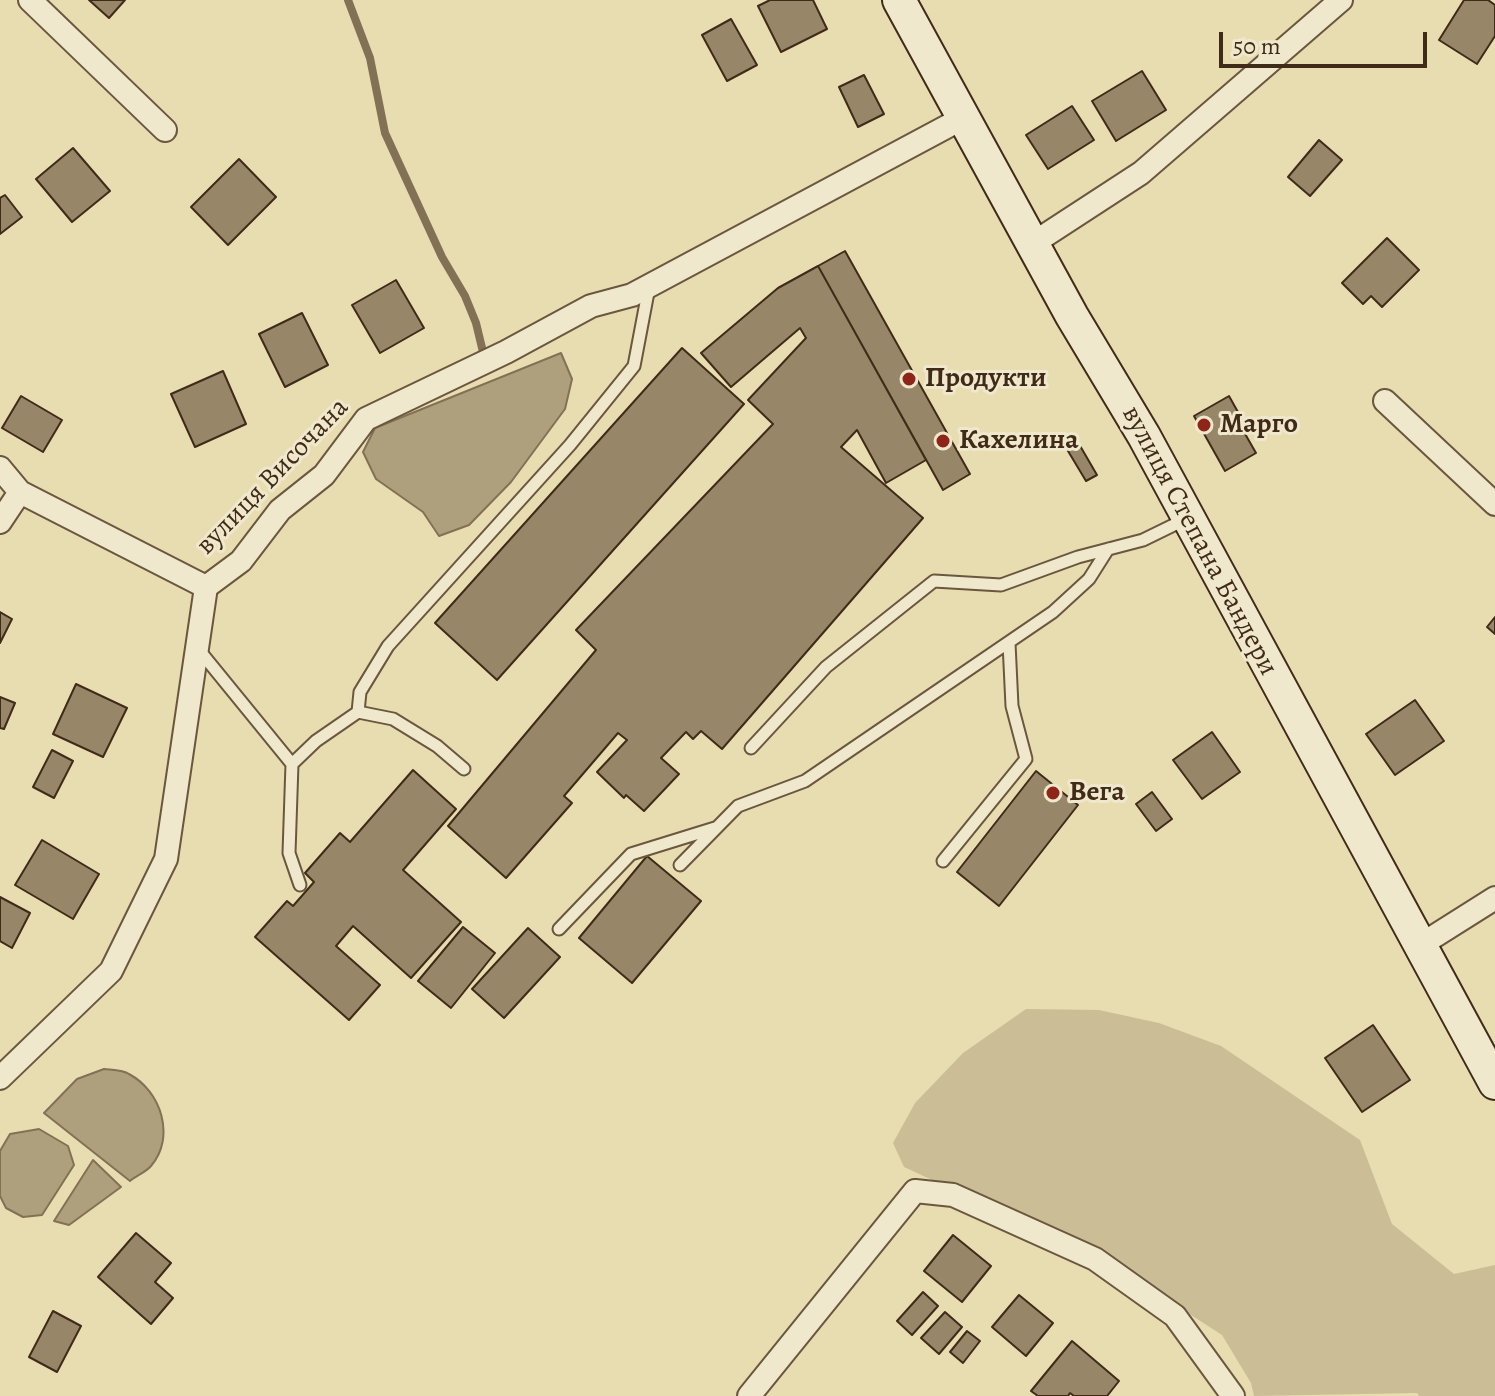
<!DOCTYPE html>
<meta charset="utf-8">
<style>
body{margin:0}
#map{position:relative;width:1495px;height:1396px;overflow:hidden;background:#e8dcb1;font-family:Alegreya,serif}
canvas{display:block}
.scale{position:absolute;left:1219px;top:32px;width:208px;height:36px;box-sizing:border-box;border:4px solid #402b18;border-top:0;padding-left:10px;font-size:24px;line-height:28px;white-space:nowrap;color:#402b18;-webkit-text-stroke:6px #f0e8cc;paint-order:stroke}
</style>
<div id="map">
<canvas width="1495" height="1396"></canvas>
<div class="scale">50 m</div>
</div>
<script>
const ctx = document.querySelector('canvas').getContext('2d');
ctx.lineJoin = 'round';
function fillPath(path, color) {
  ctx.fillStyle = color;
  ctx.fill(path, 'evenodd');
}
function trace(path, color, width, dash) {
  ctx.strokeStyle = color;
  ctx.lineWidth = width;
  ctx.lineCap = dash ? 'butt' : 'round';
  ctx.setLineDash(dash || []);
  ctx.stroke(path);
}
function label(font, color, halo, rows, align = 'center') {
  ctx.font = font + ' Alegreya,serif';
  ctx.lineWidth = 6;
  ctx.setLineDash([]);
  ctx.textBaseline = 'middle';
  ctx.strokeStyle = halo;
  ctx.fillStyle = color;
  for (const [text, x, y, turn = 0] of rows) {
    ctx.save();
    ctx.translate(x, y);
    ctx.rotate((+turn || 0) * Math.PI / 180);
    ctx.textAlign = isNaN(turn) ? turn : align;
    if (halo) ctx.strokeText(text, 0, 0);
    ctx.fillText(text, 0, 0);
    ctx.restore();
  }
}
fillPath(new Path2D(`
 M 1026,1009 L 1099,1010 L 1159,1023 L 1221,1046 L 1360,1140 L 1392,1224 L 1454,1274 L 1495,1265 L 1495,1396 L 1419,1396 L 1417,1393 L 1254,1396 L 1251,1383 L 1222,1335 L 1109,1262 L 904,1167 L 893,1143 L 915,1103 L 963,1053 Z`), '#cbbe97');
const water = new Path2D(`
 M 561,353 L 572,379 L 565,409 L 511,482 L 469,525 L 439,536 L 423,512 L 376,479 L 363,452 L 375,428 Z
 M 104,1069 C 112,1070 123,1070 129,1074 C 161,1091 176,1137 151,1166 C 146,1172 136,1176 130,1181 L 44,1113 L 77,1079 Z
 M 39,1129 L 68,1146 L 74,1165 L 42,1215 L 23,1217 L 6,1208 L 0,1196 L 0,1151 L 10,1134 Z
 M 93,1160 L 121,1187 L 69,1225 L 54,1221 Z`);
fillPath(water, '#afa07d');
trace(water, '#837155', 2);
trace(new Path2D(`
 M 348,0 L 370,58 L 385,133 L 442,257 L 465,296 L 476,323 L 483,352`), '#837155', 8);
const building = new Path2D(`
 M 89,0 L 125,0 L 109,18 Z
 M 770,0 L 813,0 L 827,29 L 781,52 L 758,6 Z
 M 1464,0 L 1488,0 L 1495,5 L 1495,36 L 1477,64 L 1439,40 Z
 M 731,19 L 757,65 L 727,81 L 702,35 Z
 M 1142,71 L 1166,110 L 1116,141 L 1092,101 Z
 M 864,75 L 884,114 L 858,127 L 839,87 Z
 M 1072,106 L 1094,140 L 1048,169 L 1026,135 Z
 M 1319,140 L 1342,160 L 1310,196 L 1288,177 Z
 M 73,148 L 110,191 L 72,222 L 36,179 Z
 M 239,159 L 276,197 L 228,245 L 191,207 Z
 M 5,195 L 22,217 L 0,234 L 0,198 Z
 M 1387,238 L 1419,270 L 1382,307 L 1371,296 L 1363,304 L 1342,283 Z
 M 845,251 L 970,474 L 943,490 L 818,266 Z
 M 818,266 L 926,460 L 886,483 L 857,430 L 841,447 L 923,518 L 722,749 L 701,731 L 693,739 L 686,732 L 661,758 L 679,774 L 644,811 L 626,795 L 624,798 L 597,772 L 627,740 L 618,733 L 564,796 L 572,803 L 506,878 L 448,826 L 596,650 L 576,630 L 773,424 L 748,400 L 806,338 L 800,328 L 731,387 L 701,353 L 778,288 Z
 M 396,280 L 424,328 L 380,353 L 352,305 Z
 M 302,313 L 328,365 L 285,387 L 259,334 Z
 M 682,348 L 744,404 L 497,680 L 435,623 Z
 M 223,371 L 246,424 L 195,447 L 171,394 Z
 M 21,396 L 62,420 L 43,452 L 2,428 Z
 M 1229,396 L 1248,430 L 1244,432 L 1256,453 L 1225,471 L 1194,416 Z
 M 1079,444 L 1097,475 L 1086,481 L 1068,451 Z
 M 0,612 L 12,619 L 0,643 Z
 M 1495,617 L 1495,634 L 1487,627 Z
 M 76,684 L 127,708 L 103,757 L 53,734 Z
 M 0,697 L 15,703 L 4,729 L 0,728 Z
 M 1415,700 L 1444,741 L 1395,775 L 1366,734 Z
 M 1212,732 L 1240,772 L 1202,799 L 1173,760 Z
 M 52,750 L 73,761 L 54,798 L 33,787 Z
 M 413,770 L 456,809 L 403,870 L 461,922 L 411,978 L 353,926 L 336,946 L 380,985 L 349,1020 L 255,937 L 287,901 L 293,906 L 314,882 L 305,873 L 340,833 L 350,842 Z
 M 1036,771 L 1078,805 L 999,906 L 957,872 Z
 M 1152,792 L 1172,819 L 1156,831 L 1136,804 Z
 M 42,840 L 99,874 L 73,919 L 15,885 Z
 M 647,856 L 701,901 L 632,983 L 579,938 Z
 M 0,897 L 30,913 L 12,948 L 0,941 Z
 M 463,927 L 495,953 L 451,1008 L 418,981 Z
 M 528,928 L 560,957 L 504,1018 L 472,989 Z
 M 1373,1025 L 1410,1080 L 1362,1112 L 1325,1058 Z
 M 136,1233 L 171,1263 L 155,1282 L 173,1298 L 151,1324 L 98,1277 Z
 M 953,1235 L 991,1266 L 962,1302 L 924,1271 Z
 M 923,1292 L 938,1306 L 912,1335 L 897,1321 Z
 M 1019,1295 L 1053,1323 L 1026,1356 L 992,1327 Z
 M 53,1311 L 81,1326 L 57,1372 L 29,1357 Z
 M 945,1312 L 962,1327 L 939,1354 L 921,1338 Z
 M 967,1331 L 980,1341 L 963,1363 L 950,1352 Z
 M 1072,1341 L 1119,1381 L 1107,1396 L 1074,1396 L 1070,1393 L 1068,1396 L 1038,1396 L 1031,1391 Z`);
fillPath(building, '#978768');
trace(building, '#402b18', 2);
const service = new Path2D(`
 M 199,650 L 292,764
 M 358,712 L 393,719 L 437,746 L 464,769
 M 751,748 L 826,667 L 934,581 L 1001,585 L 1078,557 L 1143,540 L 1188,518
 M 943,861 L 1026,759 L 1012,706 L 1009,643
 M 680,865 L 738,806 L 805,781 L 1053,612 L 1089,579 L 1108,549
 M 300,885 L 289,853 L 292,764 L 316,741 L 358,712 L 360,692 L 388,646 L 570,445 L 634,366 L 649,287
 M 559,929 L 631,854 L 715,828`);
const minor = new Path2D(`
 M 30,0 L 165,130
 M 1032,244 L 1141,173 L 1341,0
 M 1385,401 L 1495,504
 M 0,468 L 20,492 L 206,587
 M 0,522 L 20,492
 M 1419,946 L 1495,898
 M 0,1078 L 111,971 L 166,859 L 206,587 L 241,561 L 280,510 L 324,475 L 366,419 L 506,352 L 591,306 L 632,295 L 963,118
 M 749,1396 L 915,1191 L 953,1195 L 1095,1259 L 1175,1316 L 1233,1396`);
const secondary = new Path2D(`
 M 899,0 L 1072,316 L 1144,436 L 1495,1083`);
trace(service, '#6a573e', 15);
trace(minor, '#6a573e', 26);
trace(secondary, '#402b18', 36);
trace(service, '#f0e8cc', 11);
trace(minor, '#f0e8cc', 22);
trace(secondary, '#f0e8cc', 32);
for (const [x, y, r, color] of [
 [909,379,8,"#8f2418"],
 [1204,425,8,"#8f2418"],
 [943,441,8,"#8f2418"],
 [1053,793,8,"#8f2418"]
]) {
  const dot = new Path2D();
  dot.arc(x, y, r, 0, 2 * Math.PI);
  ctx.fillStyle = color;
  ctx.fill(dot);
  trace(dot, '#f0e8cc', 3);
}
label('bold 28px', '#402b18', '#f0e8cc', [
 ["Продукти",925,379],
 ["Марго",1220,425],
 ["Кахелина",959,441],
 ["Вега",1069,793]
], 'left');
label('28px', '#402b18', '#f0e8cc', [
 ["вулиця Височана",273,477,-46],
 ["вулиця Степана Бандери",1199,541,62]
]);
</script>
